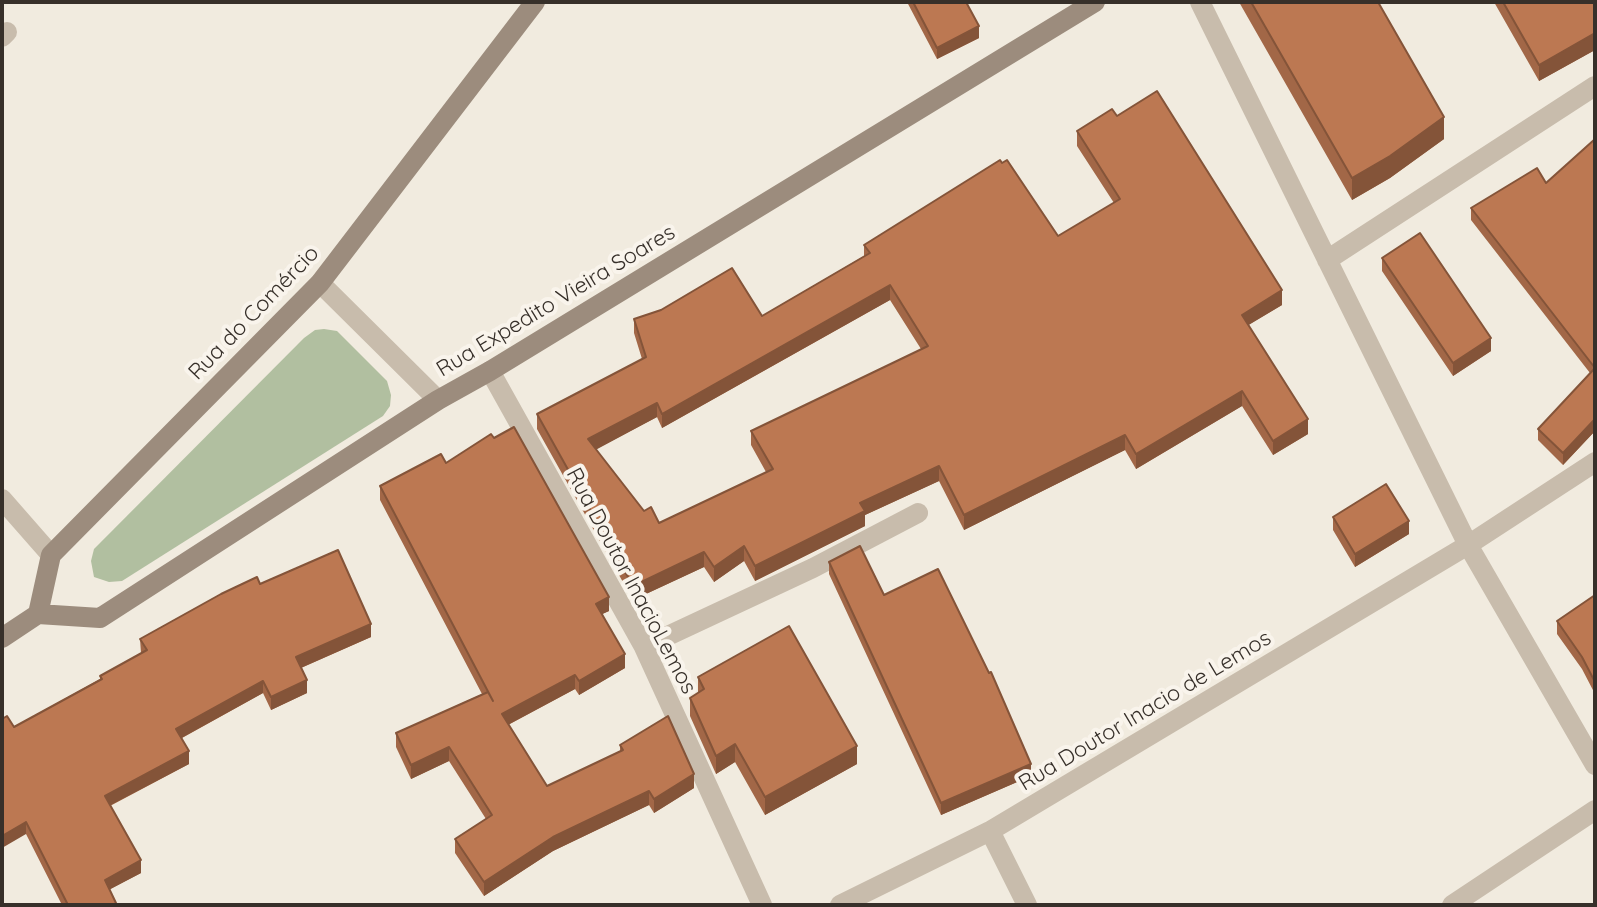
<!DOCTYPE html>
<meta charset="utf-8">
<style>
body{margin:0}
#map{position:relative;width:1597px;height:907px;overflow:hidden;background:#f1ebdf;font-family:Quicksand,sans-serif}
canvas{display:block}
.frame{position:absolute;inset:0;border:4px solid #37302a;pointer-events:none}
</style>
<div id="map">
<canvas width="1597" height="907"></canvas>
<div class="frame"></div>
</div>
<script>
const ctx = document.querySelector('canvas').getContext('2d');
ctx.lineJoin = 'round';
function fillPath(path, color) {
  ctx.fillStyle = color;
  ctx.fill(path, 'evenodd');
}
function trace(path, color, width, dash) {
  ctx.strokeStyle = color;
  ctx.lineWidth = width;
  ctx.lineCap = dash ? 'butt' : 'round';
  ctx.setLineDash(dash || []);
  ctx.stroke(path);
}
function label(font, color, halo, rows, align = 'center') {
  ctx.font = font + ' Quicksand,sans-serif';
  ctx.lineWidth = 8;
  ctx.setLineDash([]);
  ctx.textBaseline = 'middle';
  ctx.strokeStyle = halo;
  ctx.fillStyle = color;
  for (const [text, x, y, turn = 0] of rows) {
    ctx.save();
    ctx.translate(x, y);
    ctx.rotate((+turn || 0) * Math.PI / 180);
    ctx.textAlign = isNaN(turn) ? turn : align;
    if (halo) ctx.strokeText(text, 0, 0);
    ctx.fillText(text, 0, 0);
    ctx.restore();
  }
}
fillPath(new Path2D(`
 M 324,329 L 337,331 L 387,381 L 391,395 L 390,406 L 383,416 L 122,581 L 109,582 L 94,577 L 91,561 L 94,549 L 304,338 L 315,330 Z`), '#b1bfa0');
trace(new Path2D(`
 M 1200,2 L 1468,545 L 1595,765
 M 2,37 L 7,32
 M 1327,260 L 1595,86
 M 320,283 L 438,400
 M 490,371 L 644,647 L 762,905
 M 2,499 L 51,555
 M 644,647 L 813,568 L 918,513
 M 990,831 L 1027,905
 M 840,905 L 990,831 L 1468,545 L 1595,462
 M 1452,905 L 1595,810`), '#c8bcac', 20);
trace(new Path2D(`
 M 38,614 L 100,618 L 438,400 L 490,371 L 1095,2
 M 2,638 L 38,614 L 51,555 L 320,283 L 535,2`), '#9c8c7d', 20);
fillPath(new Path2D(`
 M 907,2 L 966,2 L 979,38 L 937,59 Z
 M 1239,2 L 1378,2 L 1444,139 L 1390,178 L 1352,200 Z
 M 1494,2 L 1593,2 L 1595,6 L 1595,50 L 1539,81 Z
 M 1117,116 L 1282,305 L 1248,325 L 1308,434 L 1273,455 L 1242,406 L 1136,469 L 1125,450 L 964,530 L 939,481 L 865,515 L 865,526 L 755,581 L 744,561 L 714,582 L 704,567 L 633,600 L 537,429 L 537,414 L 642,359 L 634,333 L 634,319 L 762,316 L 864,256 L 864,245 L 1058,236 L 1114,203 L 1077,146 L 1077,131 ZM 890,300 L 921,349 L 751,431 L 751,445 L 766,472 L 659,523 L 644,511 L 596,449 L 657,417 L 662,428 Z
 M 1595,139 L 1595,431 L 1563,465 L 1538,440 L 1538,429 L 1590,373 L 1471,220 L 1471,208 L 1546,183 Z
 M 1382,258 L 1491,351 L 1453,376 L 1382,271 Z
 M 446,463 L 609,611 L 602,614 L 625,668 L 579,695 L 575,689 L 508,725 L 547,786 L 620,752 L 620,745 L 694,788 L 654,813 L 649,805 L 553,851 L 484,896 L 455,853 L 455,839 L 486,819 L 449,761 L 411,779 L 396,747 L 396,733 L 482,694 L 380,500 L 380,486 Z
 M 1333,517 L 1409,534 L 1355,567 L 1333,530 Z
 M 829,562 L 884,595 L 1031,776 L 941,815 L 829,574 Z
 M 1595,595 L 1595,694 L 1582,669 L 1557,634 L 1557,621 Z
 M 371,637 L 301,668 L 307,693 L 271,710 L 263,693 L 182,738 L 189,764 L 110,806 L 141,873 L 110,889 L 116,905 L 62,905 L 26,834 L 14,727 L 100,679 L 100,676 L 141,653 L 140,639 Z
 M 698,677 L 857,764 L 765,815 L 735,762 L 716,774 L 690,716 L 690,698 L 698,693 Z`), '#a26747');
fillPath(new Path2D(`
 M 979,26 L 979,38 L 937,59 L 937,48 Z
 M 1595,33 L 1595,50 L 1539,81 L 1539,65 Z
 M 1444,117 L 1444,139 L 1390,178 L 1352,200 L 1352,178 Z
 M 890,285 L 890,300 L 662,428 L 662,414 Z
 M 1282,290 L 1282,305 L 1242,329 L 1242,315 Z
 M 1491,338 L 1491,351 L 1453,376 L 1453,363 Z
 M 1242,391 L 1242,406 L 1136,469 L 1136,454 Z
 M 657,403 L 657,417 L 588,454 L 588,439 Z
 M 1308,419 L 1308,434 L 1273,455 L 1273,441 Z
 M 1595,419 L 1595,431 L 1563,465 L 1563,453 Z
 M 1125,435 L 1125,450 L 964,530 L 964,515 Z
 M 939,466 L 939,481 L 865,515 L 865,526 L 755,581 L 755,566 L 860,503 Z
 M 1409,521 L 1409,534 L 1355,567 L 1355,554 Z
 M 744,546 L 744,561 L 714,582 L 714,567 Z
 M 704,552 L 704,567 L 633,600 L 633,586 Z
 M 609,597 L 609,611 L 596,617 L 596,604 Z
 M 371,624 L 371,637 L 296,670 L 296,657 Z
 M 625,654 L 625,668 L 579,695 L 579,681 Z
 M 575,675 L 575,689 L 502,728 L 502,714 Z
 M 307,680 L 307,693 L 271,710 L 271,697 Z
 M 263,681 L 263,693 L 176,741 L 176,729 Z
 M 735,744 L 735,762 L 716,774 L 716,756 Z
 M 857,746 L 857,764 L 765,815 L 765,797 Z
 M 449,747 L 449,761 L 411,779 L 411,765 Z
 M 189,751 L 189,764 L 105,808 L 105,796 Z
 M 1031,764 L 1031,776 L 941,815 L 941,803 Z
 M 694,774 L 694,788 L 654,813 L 654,799 Z
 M 649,791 L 649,805 L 553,851 L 484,896 L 484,882 L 553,837 Z
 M 26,822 L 26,834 L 2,848 L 2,836 Z
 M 141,860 L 141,873 L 105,892 L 105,880 Z`), '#845439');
const building = new Path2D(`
 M 913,2 L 966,2 L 979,26 L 937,48 Z
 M 1251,2 L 1378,2 L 1444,117 L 1390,156 L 1352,178 Z
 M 1503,2 L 1593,2 L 1595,6 L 1595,33 L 1539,65 Z
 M 1157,91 L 1282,290 L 1242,315 L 1308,419 L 1273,441 L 1242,391 L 1136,454 L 1125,435 L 964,515 L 939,466 L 860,503 L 865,511 L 755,566 L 744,546 L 714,567 L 704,552 L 633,586 L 537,414 L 646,357 L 634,319 L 661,310 L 732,268 L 762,316 L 870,253 L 864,245 L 1000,160 L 1002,163 L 1007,160 L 1058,236 L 1120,199 L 1077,131 L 1112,109 L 1117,116 ZM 890,285 L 928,346 L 751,431 L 773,469 L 659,523 L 651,507 L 644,511 L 588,439 L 657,403 L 662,414 Z
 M 1595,139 L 1595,368 L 1471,208 L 1537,168 L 1546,183 Z
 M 1420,233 L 1491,338 L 1453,363 L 1382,258 Z
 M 1595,368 L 1595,419 L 1563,453 L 1538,429 Z
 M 514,427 L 609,597 L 596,604 L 625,654 L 579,681 L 575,675 L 502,714 L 547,786 L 623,750 L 620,745 L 668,716 L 694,774 L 654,799 L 649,791 L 553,837 L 484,882 L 455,839 L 492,815 L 449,747 L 411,765 L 396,733 L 488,692 L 493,701 L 380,486 L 441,454 L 446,463 L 491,434 L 494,438 Z
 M 1386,484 L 1409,521 L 1355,554 L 1333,517 Z
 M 860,546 L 884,595 L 938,569 L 989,673 L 991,672 L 1031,764 L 941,803 L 829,562 Z
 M 338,550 L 371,624 L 296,657 L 307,680 L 271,697 L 263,681 L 176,729 L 189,751 L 105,796 L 141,860 L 105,880 L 116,903 L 113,905 L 68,905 L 26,822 L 2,836 L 2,719 L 7,716 L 14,727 L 102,679 L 100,676 L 147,650 L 140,639 L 221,594 L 257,577 L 260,584 Z
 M 1595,595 L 1595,682 L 1582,657 L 1557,621 Z
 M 789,626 L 857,746 L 765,797 L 735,744 L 716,756 L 690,698 L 704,689 L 698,677 Z`);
fillPath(building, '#bc7852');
trace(building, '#845439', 2);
label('22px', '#37302a', '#f9f4ec', [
 ["Rua Expedito Vieira Soares",556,301,-31],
 ["Rua do Comércio",254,313,-46],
 ["Rua Doutor InacioLemos",631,581,62],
 ["Rua Doutor Inacio de Lemos",1145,711,-31]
]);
</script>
